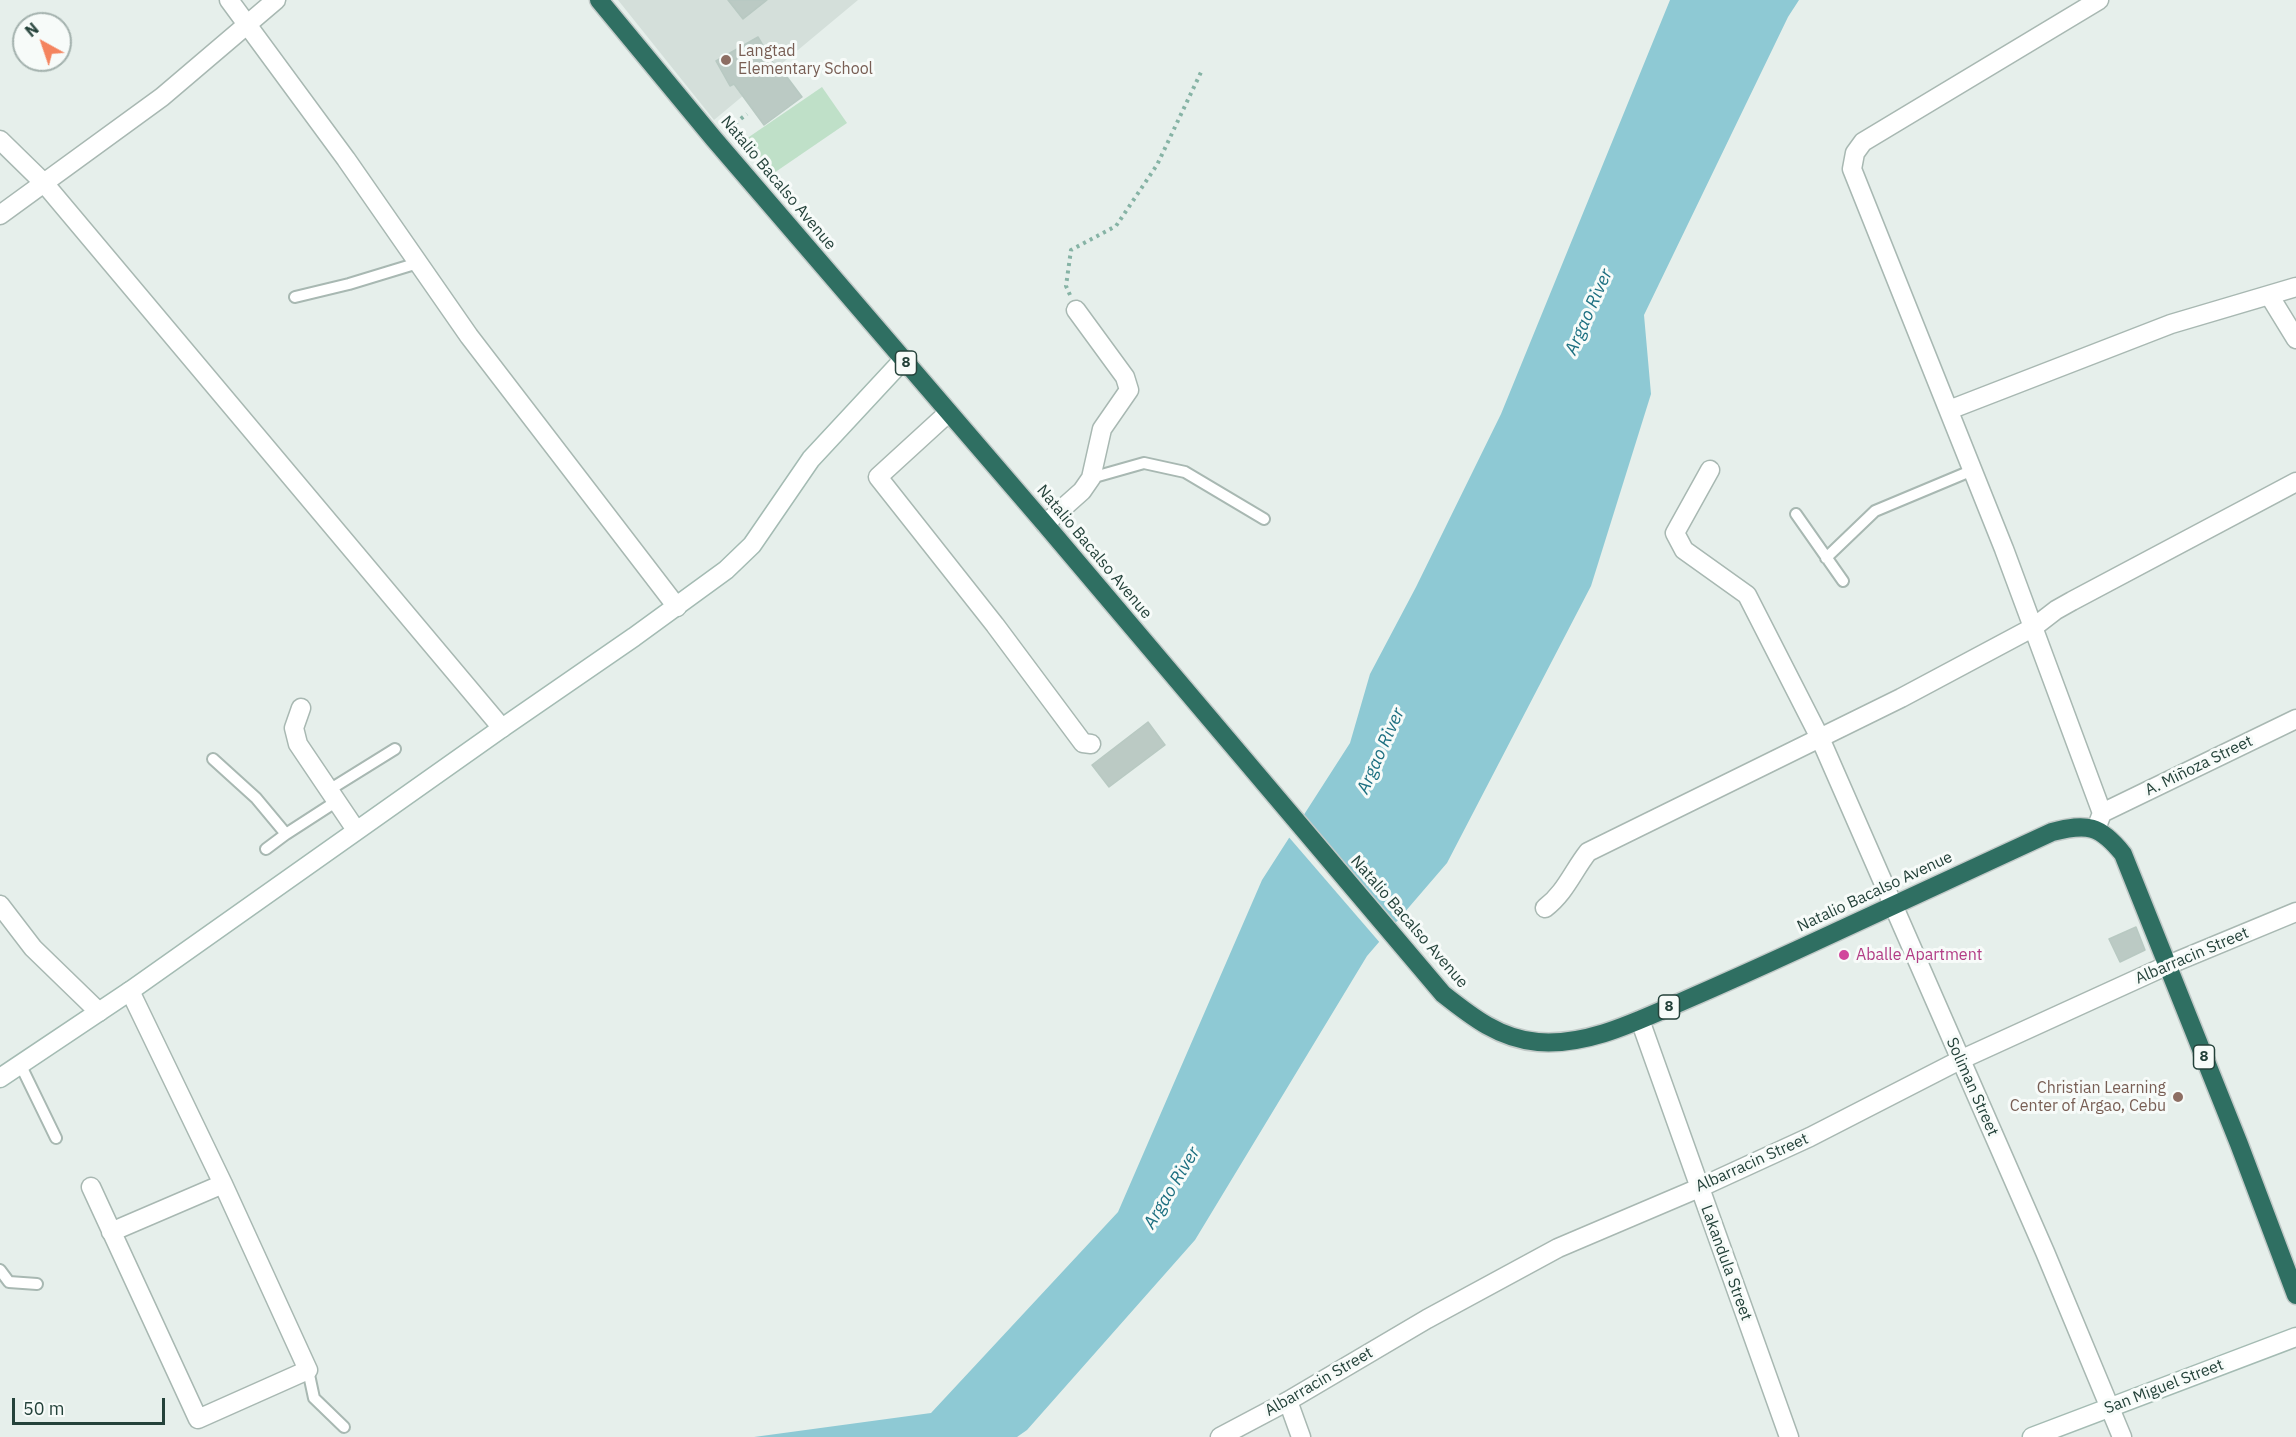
<!DOCTYPE html>
<meta charset="utf-8">
<style>
body{margin:0}
#map{position:relative;width:2296px;height:1437px;overflow:hidden;background:#e6efeb;font-family:"IBM Plex Sans",sans-serif}
canvas{display:block}
.north{position:absolute;left:12px;top:12px;width:60px;height:60px;box-sizing:border-box;background:#f7fbf9;border:2px solid #a3b1ad;border-radius:50%;rotate:320deg;font-size:16px;font-weight:700;line-height:24px;text-align:center;color:#24423a}
.north::after{content:'';display:block;margin:auto;width:21px;height:27px;background:#f4845f;clip-path:polygon(50% 0,100% 100%,50% 72%,0 100%)}
.scale{position:absolute;left:12px;top:1398px;width:153px;height:27px;box-sizing:border-box;border:3px solid #24423a;border-top:0;padding-left:8px;font-size:18px;line-height:21px;white-space:nowrap;color:#24423a;-webkit-text-stroke:4px #f7fbf9;paint-order:stroke}
</style>
<div id="map">
<canvas width="2296" height="1437"></canvas>
<div class="north">N</div>
<div class="scale">50 m</div>
</div>
<script>
const ctx = document.querySelector('canvas').getContext('2d');
ctx.lineJoin = 'round';
function fillPath(path, color) {
  ctx.fillStyle = color;
  ctx.fill(path, 'evenodd');
}
function trace(path, color, width, dash) {
  ctx.strokeStyle = color;
  ctx.lineWidth = width;
  ctx.lineCap = dash ? 'butt' : 'round';
  ctx.setLineDash(dash || []);
  ctx.stroke(path);
}
function label(font, color, halo, rows, align = 'center') {
  ctx.font = font + ' "IBM Plex Sans",sans-serif';
  ctx.lineWidth = 6;
  ctx.setLineDash([]);
  ctx.textBaseline = 'middle';
  ctx.strokeStyle = halo;
  ctx.fillStyle = color;
  for (const [text, x, y, turn = 0] of rows) {
    ctx.save();
    ctx.translate(x, y);
    ctx.rotate((+turn || 0) * Math.PI / 180);
    ctx.textAlign = isNaN(turn) ? turn : align;
    if (halo) ctx.strokeText(text, 0, 0);
    ctx.fillText(text, 0, 0);
    ctx.restore();
  }
}
fillPath(new Path2D(`
 M 618,0 L 858,0 L 714,120 Z`), '#d4dfda');
fillPath(new Path2D(`
 M 822,87 L 847,123 L 771,175 L 746,139 Z`), '#bfe0c8');
fillPath(new Path2D(`
 M 1670,0 L 1799,0 L 1788,17 L 1644,315 L 1651,394 L 1591,586 L 1447,863 L 1367,956 L 1195,1240 L 1027,1430 L 1017,1437 L 754,1437 L 931,1413 L 1118,1212 L 1262,880 L 1350,743 L 1370,674 L 1416,587 L 1501,414 Z`), '#8ec9d4');
fillPath(new Path2D(`
 M 1300,815 L 1396,927 L 1381,944 L 1287,835 Z`), '#e6efeb');
const building = new Path2D(`
 M 728,0 L 767,0 L 743,19 Z
 M 758,37 L 780,75 L 784,73 L 802,97 L 764,125 L 734,84 L 730,86 L 716,61 Z
 M 1148,722 L 1165,745 L 1109,787 L 1092,765 Z
 M 2136,927 L 2145,950 L 2120,962 L 2109,939 Z`);
fillPath(building, '#bbcac4');
trace(building, '#b8c9c2', 1.5);
const lane = new Path2D(`
 M 295,297 L 349,284 L 418,263
 M 1091,478 L 1144,463 L 1185,472 L 1264,519
 M 1796,514 L 1843,581
 M 1826,558 L 1875,511 L 1973,470
 M 213,759 L 256,798 L 286,834
 M 329,790 L 395,749
 M 266,849 L 286,834 L 337,801
 M 21,1066 L 56,1138
 M 0,1270 L 9,1282 L 37,1284
 M 308,1370 L 314,1398 L 344,1427`);
const street = new Path2D(`
 M 229,0 L 346,159 L 469,336 L 677,607
 M 0,140 L 44,183 L 502,728
 M 0,215 L 162,97 L 276,0
 M 2269,295 L 2296,339
 M 1949,410 L 2171,324 L 2296,287
 M 948,413 L 878,477 L 995,625 L 1083,743 L 1091,744
 M 1710,470 L 1675,533 L 1684,550 L 1747,595 L 1820,738 L 2045,1252 L 2122,1437
 M 1045,524 L 1082,491 L 1091,478 L 1102,429 L 1129,390 L 1125,377 L 1076,310
 M 301,708 L 294,728 L 298,744 L 356,830
 M 2102,813 L 2296,719
 M 2096,829 L 2102,813 L 2004,549 L 1852,169 L 1855,153 L 1863,142 L 2099,0
 M 0,905 L 33,948 L 99,1012
 M 1545,908 C 1565,893 1573,871 1588,852 L 1901,698 L 2034,627 L 2056,610 L 2072,601 L 2296,482
 M 1640,1020 L 1789,1437
 M 91,1187 L 198,1419 L 308,1370 L 223,1184 L 130,991
 M 111,1232 L 223,1184
 M 1288,1401 L 1301,1437
 M 1220,1437 L 1288,1401 L 1427,1319 L 1558,1248 L 1699,1188 L 1810,1137 L 1960,1060 L 2168,965 L 2296,912`);
const secondary = new Path2D(`
 M 0,1078 L 130,991 L 502,728 L 634,637 L 726,570 L 752,545 L 811,459 L 903,360
 M 2032,1437 L 2296,1337`);
const highway = new Path2D(`
 M 599,0 L 714,139 L 1045,524 L 1443,994 C 1472,1017 1500,1039 1538,1042 C 1588,1046 1637,1021 1681,1002 C 1720,985 1758,968 1797,950 C 1882,910 1967,871 2052,832 C 2087,823 2100,825 2123,854 L 2239,1144 L 2296,1295`);
trace(lane, '#a8b8b2', 14);
trace(street, '#a8b8b2', 21);
trace(secondary, '#a4bbb3', 21);
trace(highway, '#c2cac8', 21);
trace(new Path2D(`
 M 729,128 L 747,114
 M 1070,295 L 1066,286 L 1071,250 L 1116,226 L 1157,165 L 1202,70`), '#86b3a5', 4, [3, 4.5]);
trace(lane, '#fff', 10);
trace(street, '#fff', 18);
trace(secondary, '#fff', 18);
trace(highway, '#2f6f62', 18);
for (const [x, y, r, color] of [
 [726,60,6,"#8d6e63"],
 [1844,955,6,"#d1479c"],
 [2178,1097,6,"#8d6e63"]
]) {
  const dot = new Path2D();
  dot.arc(x, y, r, 0, 2 * Math.PI);
  ctx.fillStyle = color;
  ctx.fill(dot);
  trace(dot, '#f7fbf9', 2);
}
for (const [x, y, w] of [
 [906,363,21],
 [1669,1007,21],
 [2204,1057,21]
]) {
  const box = new Path2D();
  box.roundRect(x - w / 2, y - 12, w, 24, 4.5);
  ctx.fillStyle = '#f7fbf9';
  ctx.fill(box);
  trace(box, '#24423a', 1.5);
}
label('bold 15px', '#24423a', null, [
 ["8",906,363],
 ["8",1669,1007],
 ["8",2204,1057]
]);
label('16px', '#785e54', '#f7fbf9', [
 ["Langtad",738,51],
 ["Elementary School",738,69],
 ["Christian Learning",2166,1088,"right"],
 ["Center of Argao, Cebu",2166,1106,"right"]
], 'left');
label('16px', '#24423a', '#f7fbf9', [
 ["Natalio Bacalso Avenue",778,183,50],
 ["Natalio Bacalso Avenue",1094,552,50],
 ["A. Miñoza Street",2199,766,-26],
 ["Natalio Bacalso Avenue",1875,892,-25],
 ["Natalio Bacalso Avenue",1409,922,49],
 ["Albarracin Street",2192,956,-23],
 ["Soliman Street",1972,1087,66],
 ["Albarracin Street",1752,1163,-24],
 ["Lakandula Street",1726,1263,70],
 ["Albarracin Street",1319,1382,-30],
 ["San Miguel Street",2164,1387,-21]
]);
label('16px', '#b23c85', '#f7fbf9', [
 ["Aballe Apartment",1856,955]
], 'left');
label('italic 18px', '#1c6f80', '#f7fbf9', [
 ["Argao River",1589,312,-66],
 ["Argao River",1381,751,-66],
 ["Argao River",1172,1188,-59]
]);
</script>
